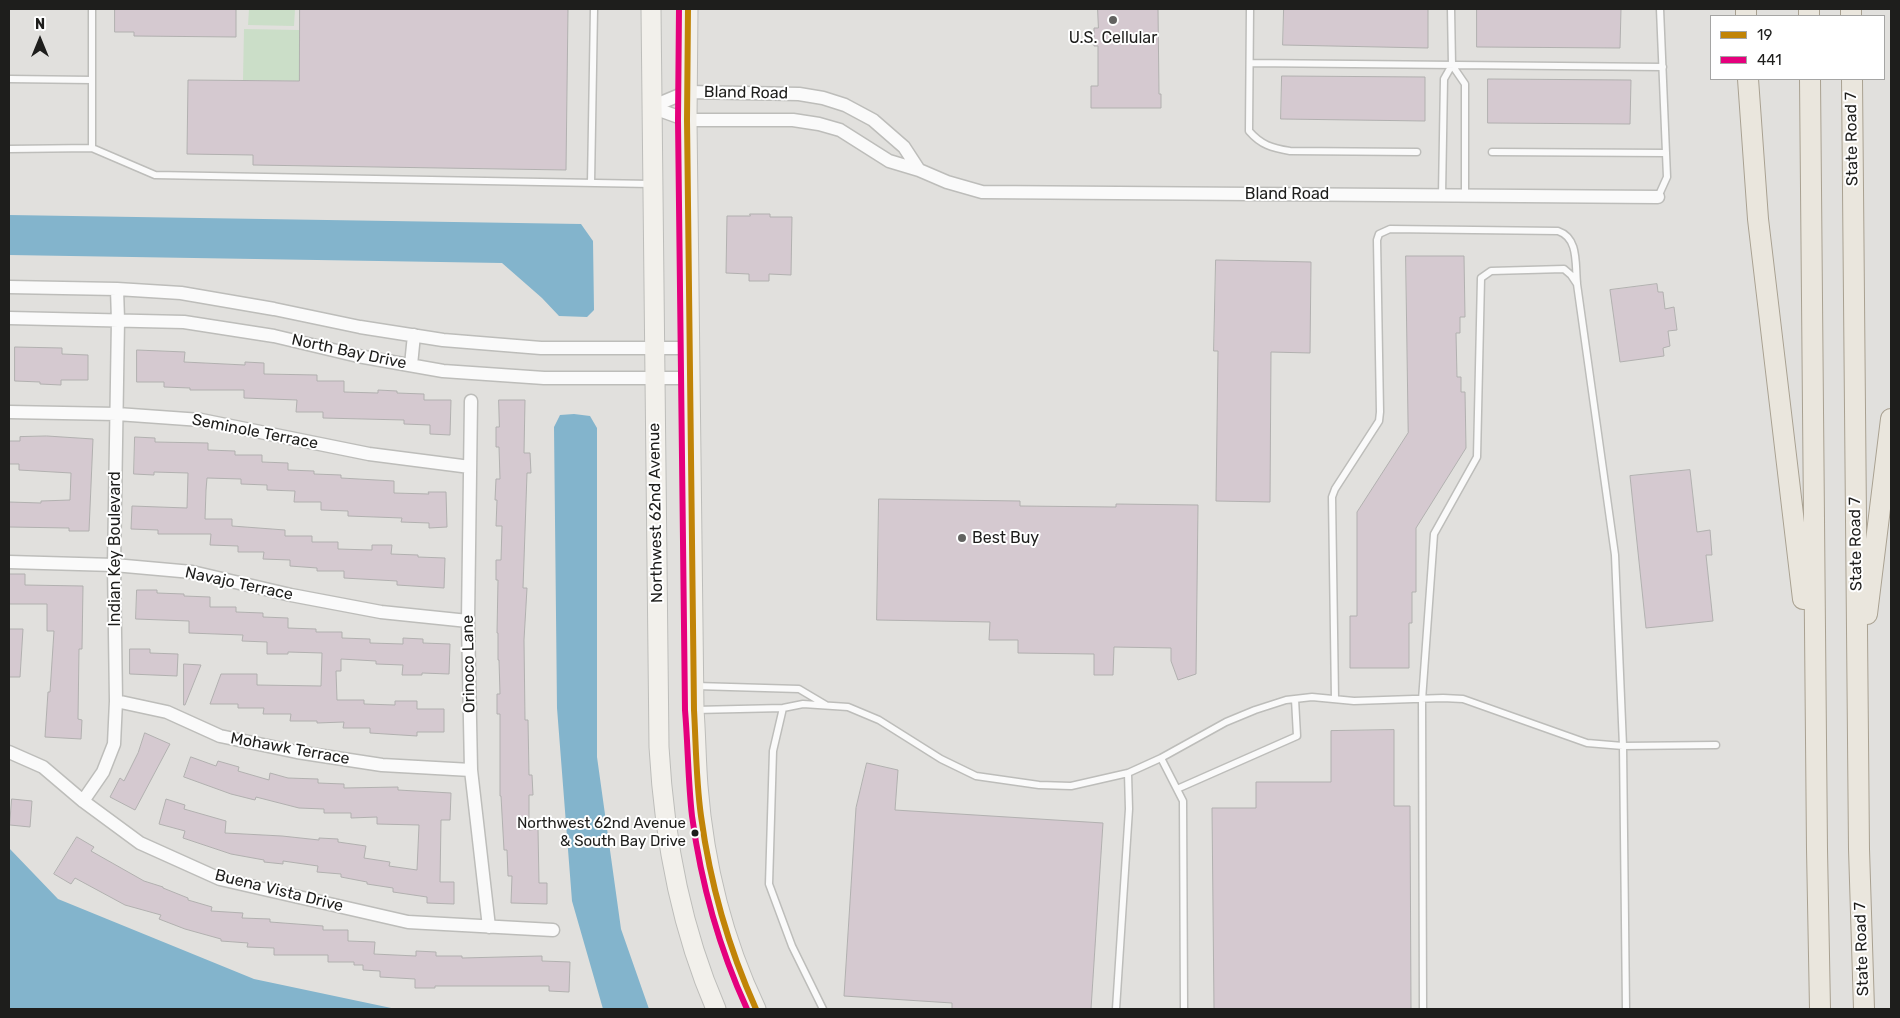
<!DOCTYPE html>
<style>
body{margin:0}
#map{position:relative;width:1900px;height:1018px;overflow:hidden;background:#e1e0dd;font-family:Rubik,sans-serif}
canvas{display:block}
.frame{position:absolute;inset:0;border:10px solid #1e1e1c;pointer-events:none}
.legend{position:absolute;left:1710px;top:15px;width:175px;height:65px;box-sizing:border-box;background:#fff;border:1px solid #a5a5a4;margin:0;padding:6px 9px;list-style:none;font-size:15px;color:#1e1e1c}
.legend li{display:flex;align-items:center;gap:10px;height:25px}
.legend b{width:25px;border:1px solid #a5a5a4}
.north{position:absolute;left:15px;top:15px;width:50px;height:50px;-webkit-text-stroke:4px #fff;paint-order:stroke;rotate:0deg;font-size:14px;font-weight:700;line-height:20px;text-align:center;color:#1e1e1c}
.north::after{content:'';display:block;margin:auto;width:18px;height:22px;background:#1e1e1c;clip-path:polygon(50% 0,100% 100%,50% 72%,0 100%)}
</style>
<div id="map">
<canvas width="1900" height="1018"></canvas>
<div class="frame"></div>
<ul class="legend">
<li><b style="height:6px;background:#c18407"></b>19</li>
<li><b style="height:6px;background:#e5007d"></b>441</li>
</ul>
<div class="north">N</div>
</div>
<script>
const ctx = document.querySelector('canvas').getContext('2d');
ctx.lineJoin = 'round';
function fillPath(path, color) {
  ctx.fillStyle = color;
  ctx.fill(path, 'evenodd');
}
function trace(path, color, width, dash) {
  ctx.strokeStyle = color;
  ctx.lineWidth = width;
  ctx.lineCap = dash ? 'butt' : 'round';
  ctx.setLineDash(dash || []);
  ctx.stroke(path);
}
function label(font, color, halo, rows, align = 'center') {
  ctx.font = font + ' Rubik,sans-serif';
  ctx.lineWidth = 4;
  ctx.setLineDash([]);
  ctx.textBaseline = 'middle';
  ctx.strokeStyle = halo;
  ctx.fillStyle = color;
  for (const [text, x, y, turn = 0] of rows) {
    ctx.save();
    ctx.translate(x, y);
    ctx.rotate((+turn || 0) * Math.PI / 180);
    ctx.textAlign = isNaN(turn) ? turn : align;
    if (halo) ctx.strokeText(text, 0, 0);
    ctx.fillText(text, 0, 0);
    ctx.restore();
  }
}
fillPath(new Path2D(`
 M 249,9 L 295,9 L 294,26 L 248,25 Z
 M 244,29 L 299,30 L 299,81 L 243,80 Z`), '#cbdec8');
fillPath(new Path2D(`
 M 9,215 L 581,224 L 593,241 L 594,310 L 587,317 L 559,316 L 542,298 L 502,263 L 9,255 Z
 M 574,414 L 590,416 L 597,428 L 597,757 L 621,929 L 649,1009 L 603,1009 L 572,901 L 557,708 L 554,427 L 560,415 Z
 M 9,848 L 58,899 L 254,979 L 396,1009 L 9,1009 Z`), '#83b4cc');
const building = new Path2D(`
 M 115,9 L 236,9 L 236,37 L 134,36 L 134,32 L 115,32 Z
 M 300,9 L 568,9 L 566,170 L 253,165 L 253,155 L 187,154 L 188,80 L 299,81 Z
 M 1098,9 L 1158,9 L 1159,94 L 1161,94 L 1161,108 L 1091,108 L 1091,86 L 1098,86 L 1098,46 L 1094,46 L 1094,28 L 1098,28 Z
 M 1284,9 L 1428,9 L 1428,48 L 1283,45 Z
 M 1477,9 L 1621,9 L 1620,48 L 1477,47 Z
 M 1282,76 L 1425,77 L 1425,121 L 1281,119 Z
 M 1488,79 L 1631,80 L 1630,124 L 1488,123 Z
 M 750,214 L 770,214 L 770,217 L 792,217 L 791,275 L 769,274 L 769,281 L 749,281 L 749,274 L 726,273 L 727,216 L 750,216 Z
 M 1406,256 L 1464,256 L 1465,317 L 1460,317 L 1460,333 L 1456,333 L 1457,377 L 1461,377 L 1461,392 L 1465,392 L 1466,448 L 1416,528 L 1416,592 L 1412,592 L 1412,623 L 1409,623 L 1409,668 L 1350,668 L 1350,616 L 1357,616 L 1357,512 L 1408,433 Z
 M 1216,260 L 1311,262 L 1310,353 L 1271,352 L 1270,502 L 1216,501 L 1218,351 L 1214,351 Z
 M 1657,284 L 1658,292 L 1663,292 L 1665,309 L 1674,307 L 1677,330 L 1668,331 L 1670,346 L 1663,348 L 1664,356 L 1620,362 L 1610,290 Z
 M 15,347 L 62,348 L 62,354 L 88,355 L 88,380 L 61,380 L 61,385 L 40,384 L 40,382 L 15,381 Z
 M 137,350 L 185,352 L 184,362 L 245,365 L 245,362 L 264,363 L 264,374 L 317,375 L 317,381 L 344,381 L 344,392 L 378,393 L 378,390 L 397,391 L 397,393 L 424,394 L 424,400 L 451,400 L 450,435 L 430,434 L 430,425 L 404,424 L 404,420 L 323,418 L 323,412 L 296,412 L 297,400 L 244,398 L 244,390 L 190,390 L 190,388 L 164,387 L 164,382 L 137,382 Z
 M 499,400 L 525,400 L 524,453 L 530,453 L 531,473 L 527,473 L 524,560 L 523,588 L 527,588 L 524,640 L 525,720 L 528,720 L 529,775 L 532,775 L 533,795 L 529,795 L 529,830 L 538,829 L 539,883 L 547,883 L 547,904 L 511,903 L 512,876 L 508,876 L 507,850 L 504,850 L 501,796 L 500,796 L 500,714 L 497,714 L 497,694 L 500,694 L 499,660 L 498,660 L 498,633 L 497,633 L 498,580 L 496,580 L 496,560 L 501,560 L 502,526 L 496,526 L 497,500 L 495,500 L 496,479 L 500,479 L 499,447 L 496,447 L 496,427 L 499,427 Z
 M 47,436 L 93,439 L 89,531 L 69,531 L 69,528 L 9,527 L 9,502 L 41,503 L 41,501 L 70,500 L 71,473 L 19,470 L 19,464 L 9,464 L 9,441 L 20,441 L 20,437 Z
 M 135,437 L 155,438 L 155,442 L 208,443 L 208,450 L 235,451 L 235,455 L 262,455 L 262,462 L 288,463 L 288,470 L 314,471 L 314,474 L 341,475 L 341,478 L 394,481 L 394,493 L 429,494 L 428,492 L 446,492 L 447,527 L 429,528 L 429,523 L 401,522 L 402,518 L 348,516 L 348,511 L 321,510 L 321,502 L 294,502 L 295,491 L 267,490 L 267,485 L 241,484 L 241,479 L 207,478 L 206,490 L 205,519 L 232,519 L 232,526 L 285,530 L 285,536 L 312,536 L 312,542 L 338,542 L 338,549 L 372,550 L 372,545 L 392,545 L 391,554 L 418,555 L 418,557 L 445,558 L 444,588 L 397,585 L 397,581 L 344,578 L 344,571 L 317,571 L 317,568 L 290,566 L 290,560 L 263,559 L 264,552 L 238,552 L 238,546 L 210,545 L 211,534 L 158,534 L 158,530 L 131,529 L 132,506 L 187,508 L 188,473 L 154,472 L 154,475 L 134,474 Z
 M 1690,470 L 1697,532 L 1710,530 L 1712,555 L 1706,555 L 1713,621 L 1646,628 L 1630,476 Z
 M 879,499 L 1020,501 L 1020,506 L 1116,507 L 1116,504 L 1198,505 L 1196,674 L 1178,680 L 1171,661 L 1171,648 L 1114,647 L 1113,675 L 1094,675 L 1094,654 L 1018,653 L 1018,640 L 989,640 L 990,622 L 877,620 Z
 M 9,574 L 25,574 L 25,585 L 83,586 L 82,649 L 79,649 L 78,719 L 82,720 L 81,739 L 45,737 L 48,692 L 50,692 L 54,631 L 47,631 L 47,604 L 9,604 Z
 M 137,590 L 157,590 L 157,593 L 184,594 L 184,596 L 210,597 L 210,607 L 236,607 L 236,612 L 263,613 L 263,617 L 288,618 L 288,628 L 316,629 L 316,632 L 342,632 L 342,638 L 370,639 L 370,643 L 403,644 L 403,638 L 423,639 L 423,643 L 450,644 L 449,674 L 422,673 L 422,675 L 402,675 L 403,665 L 376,664 L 376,661 L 341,659 L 341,671 L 336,671 L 337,700 L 364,700 L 364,704 L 395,705 L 395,701 L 417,701 L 417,709 L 444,709 L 444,732 L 417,732 L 417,736 L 370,733 L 370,728 L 343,728 L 344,722 L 317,723 L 317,721 L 290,721 L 291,714 L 263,714 L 264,708 L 238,708 L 238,704 L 210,704 L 221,674 L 257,674 L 257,685 L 321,686 L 322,653 L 288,652 L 288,654 L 267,654 L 267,642 L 242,641 L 243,635 L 189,633 L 189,621 L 136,619 Z
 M 9,629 L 23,629 L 20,677 L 9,677 Z
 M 130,649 L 150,649 L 150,653 L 178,654 L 177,676 L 130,674 Z
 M 184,664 L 201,665 L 185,705 L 184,705 Z
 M 1394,730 L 1394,806 L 1410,806 L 1411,1009 L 1214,1009 L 1212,808 L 1256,808 L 1256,782 L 1331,782 L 1331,731 Z
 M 145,733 L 170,744 L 135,810 L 110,797 L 120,778 L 124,781 L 138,753 Z
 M 191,757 L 216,766 L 218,761 L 239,767 L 238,771 L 269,780 L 270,773 L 288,778 L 318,779 L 318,783 L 344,784 L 344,788 L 398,787 L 398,790 L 451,793 L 450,820 L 441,820 L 440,882 L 454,882 L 454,904 L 427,903 L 427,897 L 393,892 L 393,888 L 367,884 L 367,882 L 341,877 L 341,874 L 317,872 L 318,866 L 283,861 L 283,864 L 264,862 L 264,860 L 231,854 L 183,838 L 185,831 L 159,824 L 166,799 L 185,805 L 184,809 L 226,821 L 225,833 L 282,836 L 319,840 L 319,838 L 338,839 L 338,842 L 366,846 L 364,858 L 390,862 L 389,866 L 417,870 L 419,825 L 377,824 L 377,817 L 351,818 L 351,813 L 324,813 L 324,809 L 299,808 L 256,797 L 255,800 L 231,794 L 184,777 Z
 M 867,763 L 898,770 L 895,810 L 1103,823 L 1091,1009 L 952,1009 L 952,1003 L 844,996 L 856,808 Z
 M 12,799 L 32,801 L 30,827 L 10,825 Z
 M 77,837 L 94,847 L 91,851 L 144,881 L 163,887 L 163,888 L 188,898 L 188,900 L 212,907 L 211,911 L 243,913 L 242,918 L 270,919 L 270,922 L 323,926 L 323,930 L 348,930 L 348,941 L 375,942 L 374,954 L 416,956 L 416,951 L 436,952 L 436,956 L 462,956 L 462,958 L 542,956 L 542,961 L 570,962 L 569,992 L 549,991 L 549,986 L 435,986 L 435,988 L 415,988 L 415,979 L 380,977 L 380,971 L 363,970 L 363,965 L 354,965 L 354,962 L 328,962 L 328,955 L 274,955 L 274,948 L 247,947 L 248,943 L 221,941 L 221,939 L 185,929 L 159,919 L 161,915 L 125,905 L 75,878 L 71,884 L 54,874 Z`);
fillPath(building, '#d5c9d0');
trace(building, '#b1b0af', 1);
const lane = new Path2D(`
 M 1250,9 L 1249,131 C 1261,145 1272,148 1290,151 L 1417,152
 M 1250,63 L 1663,67
 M 1452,65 L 1465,84 L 1465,195
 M 9,79 L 92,80
 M 92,148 L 92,9
 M 9,149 L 92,148 L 155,175 L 651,184
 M 1492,152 L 1666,153 L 1660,9
 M 591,183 L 594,9
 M 1442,195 L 1444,79 L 1452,65 L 1451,9
 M 1658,197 L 1667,177 L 1666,153
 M 696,686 L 799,689 L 826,705
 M 1335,699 L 1332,497 L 1335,489 L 1379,421 L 1380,412 L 1377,240 L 1379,234 L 1390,229 L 1558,231 C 1579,238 1575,264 1577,283
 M 783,708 L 773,751 L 769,884 L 792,946 L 823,1009
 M 695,710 L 783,708 L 803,704 L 848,707 L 879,720 L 941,759 L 976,776 L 1039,785 L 1071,786 L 1128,773 L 1161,758 L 1226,722 L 1255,710 L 1286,700 L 1312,697 L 1354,701 L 1443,698 L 1463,699 L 1587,743 L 1623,746 L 1716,745
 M 1161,758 L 1183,801 L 1184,1009
 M 1177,789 L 1297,736 L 1295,699
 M 1116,1009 L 1129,809 L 1128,773
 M 1423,1009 L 1422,700 L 1434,534 L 1477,457 L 1481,278 L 1491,271 L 1564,269 L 1571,275 L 1577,284 L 1615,555 L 1623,746 L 1626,1009`);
const street = new Path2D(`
 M 651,107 L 687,120 L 793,120 L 819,124 L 840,130 L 889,161 L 919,170 L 947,182 L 982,192 L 1658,197
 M 651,107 L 687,92 L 799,94 L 823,98 L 845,105 L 873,120 L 904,147 L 919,170
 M 9,287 L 117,289 L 181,293 L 274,309 L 360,327 L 443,340 L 541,348 L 690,348
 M 9,318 L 184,322 L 274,336 L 358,356 L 443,371 L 544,378 L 691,378
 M 411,365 L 414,335
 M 471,401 L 468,621 L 471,770 L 489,927
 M 9,412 L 117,414 L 201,420 L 369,454 L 470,467
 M 9,562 L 114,565 L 192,572 L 291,595 L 381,612 L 468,621
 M 116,701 L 167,712 L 220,736 L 297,752 L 382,765 L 471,770
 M 9,752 L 43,767 L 83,801 L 140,843 L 220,879 L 408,922 L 553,930
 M 83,801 L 103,772 L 114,744 L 116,701 L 114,565 L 118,320 L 117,289`);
const secondary = new Path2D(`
 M 651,9 L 659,747 C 664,837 680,926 716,1009
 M 688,9 L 687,120 L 694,710 C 696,736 696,761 698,786 C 704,862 723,940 756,1009`);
const primary = new Path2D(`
 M 1746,9 L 1746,16
 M 1809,9 L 1809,16
 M 1851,9 L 1851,16
 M 1748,79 L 1758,219 L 1803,599
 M 1810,79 L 1817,849 L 1820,1009
 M 1852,79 L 1859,849 L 1864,1009
 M 1867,614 L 1891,419`);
trace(lane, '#bdbdba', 9);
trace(street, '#bdbdba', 15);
trace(secondary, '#bdbdba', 21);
trace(primary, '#a9a191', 22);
trace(lane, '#fafafa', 6);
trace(street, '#fafafa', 12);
trace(secondary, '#f2f0eb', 19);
trace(primary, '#eae6dd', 20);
trace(new Path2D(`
 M 688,9 L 687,120 L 694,710 C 696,745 696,781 701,816 C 710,883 728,947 756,1009`), '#c18407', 6);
trace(new Path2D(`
 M 679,9 L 678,120 L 685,710 C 688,745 688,781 692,816 C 701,883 719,948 747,1009`), '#e5007d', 6);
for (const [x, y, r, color] of [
 [1113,20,5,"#626260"],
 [962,538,5,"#626260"],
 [695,833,4.5,"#1e1e1c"]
]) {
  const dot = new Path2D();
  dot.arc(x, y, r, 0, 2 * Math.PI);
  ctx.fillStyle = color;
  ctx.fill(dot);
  trace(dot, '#fff', 2);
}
label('15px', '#1e1e1c', '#fff', [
 ["Northwest 62nd Avenue",686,824],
 ["& South Bay Drive",686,842]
], 'right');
label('16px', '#1e1e1c', '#fff', [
 ["U.S. Cellular",1113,38],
 ["Best Buy",972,538,"left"]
]);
label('16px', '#1e1e1c', '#fff', [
 ["Bland Road",746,93,1],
 ["State Road 7",1852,139,-91],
 ["Bland Road",1287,194],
 ["North Bay Drive",349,352,12],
 ["Seminole Terrace",255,432,11],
 ["Northwest 62nd Avenue",656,513,-91],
 ["State Road 7",1856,544,-91],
 ["Indian Key Boulevard",115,549,-90],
 ["Navajo Terrace",239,584,12],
 ["Orinoco Lane",469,664,-91],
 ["Mohawk Terrace",290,749,10],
 ["Buena Vista Drive",279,891,14],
 ["State Road 7",1862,949,-92]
]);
</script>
